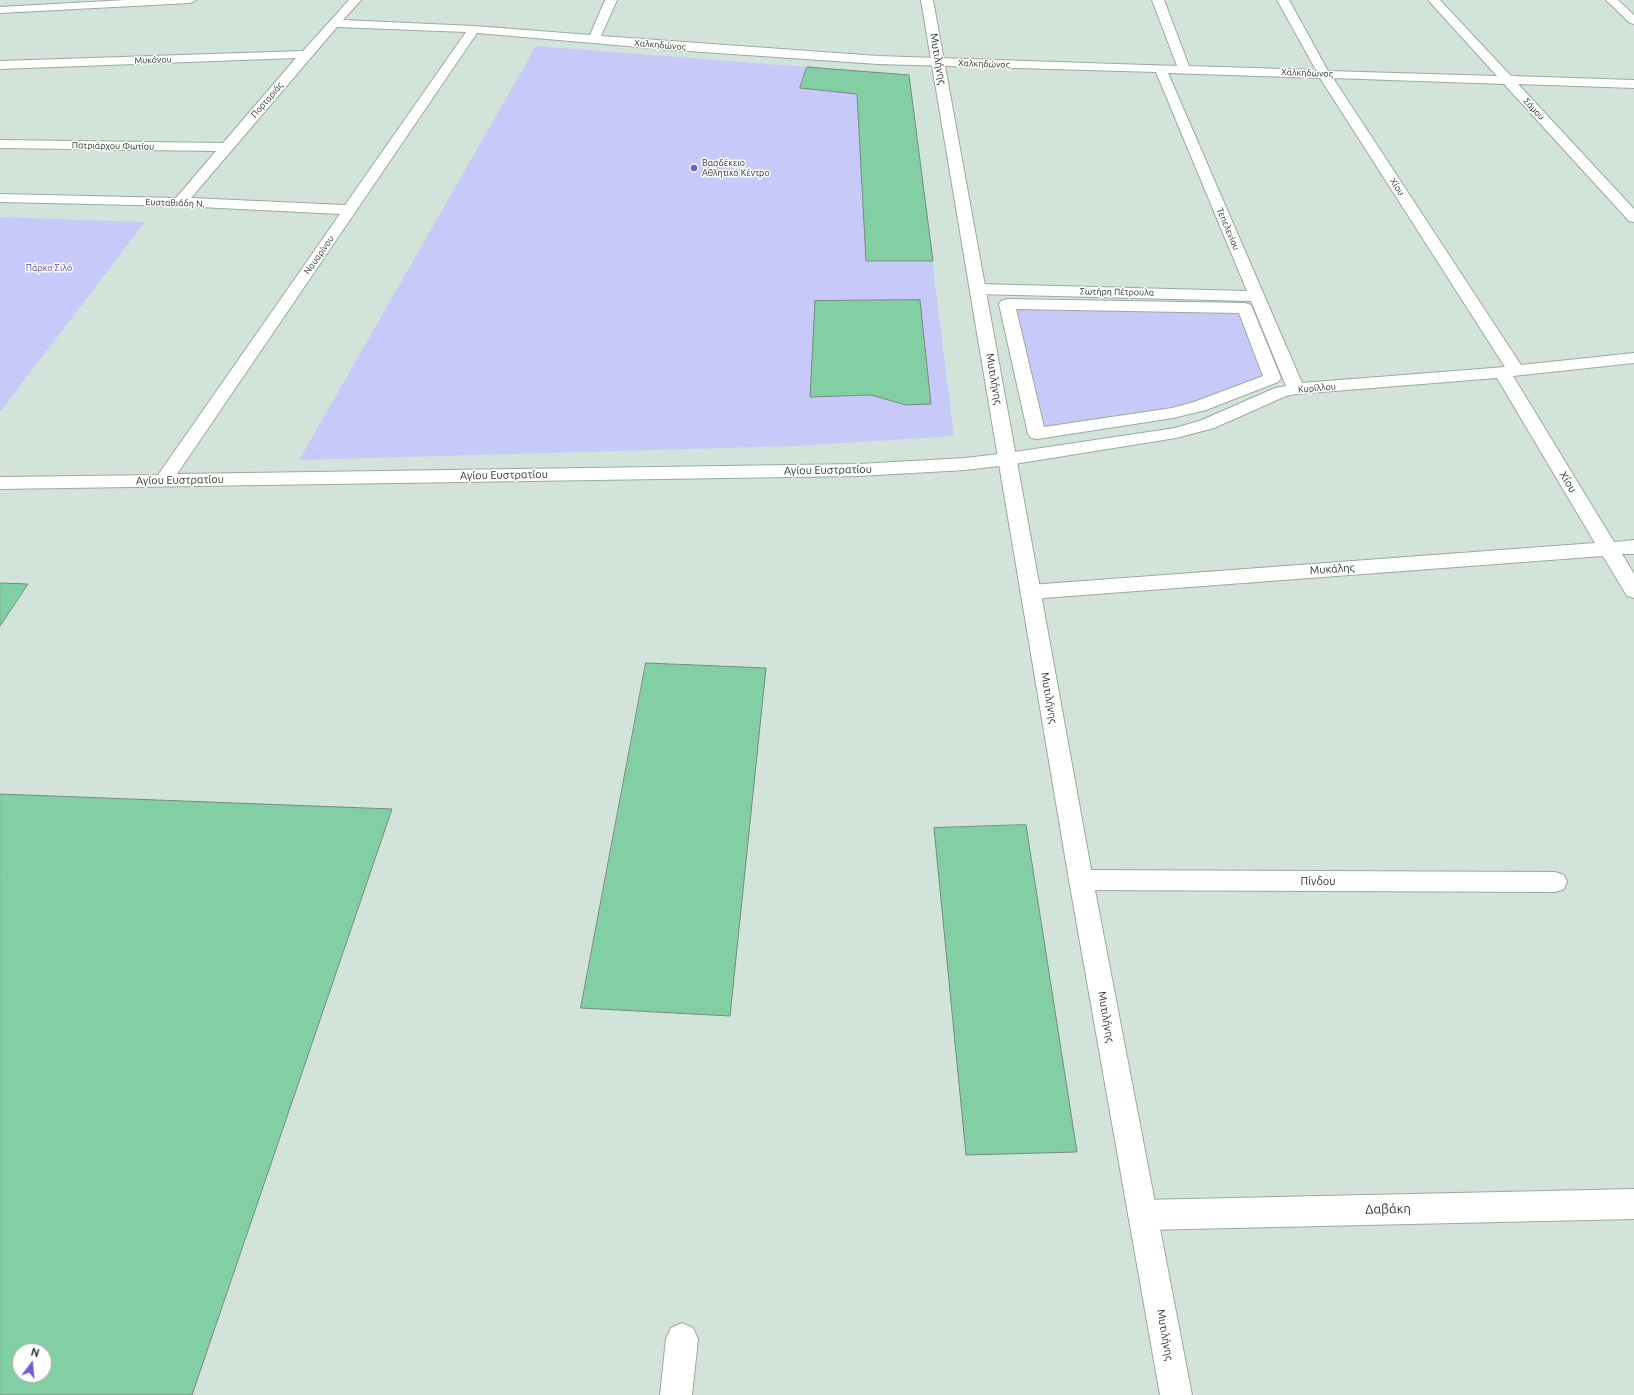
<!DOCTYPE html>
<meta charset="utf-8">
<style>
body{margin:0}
#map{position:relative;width:1634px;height:1395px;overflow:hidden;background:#d2e4d9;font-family:Ubuntu,sans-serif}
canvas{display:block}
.north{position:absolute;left:12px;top:1343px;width:40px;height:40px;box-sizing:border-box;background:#fff;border:1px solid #abadac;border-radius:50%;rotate:16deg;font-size:11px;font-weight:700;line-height:16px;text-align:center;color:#2c332f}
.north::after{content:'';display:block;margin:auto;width:14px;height:18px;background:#675fd9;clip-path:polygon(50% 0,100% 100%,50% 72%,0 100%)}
</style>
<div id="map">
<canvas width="1634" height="1395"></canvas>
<div class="north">N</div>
</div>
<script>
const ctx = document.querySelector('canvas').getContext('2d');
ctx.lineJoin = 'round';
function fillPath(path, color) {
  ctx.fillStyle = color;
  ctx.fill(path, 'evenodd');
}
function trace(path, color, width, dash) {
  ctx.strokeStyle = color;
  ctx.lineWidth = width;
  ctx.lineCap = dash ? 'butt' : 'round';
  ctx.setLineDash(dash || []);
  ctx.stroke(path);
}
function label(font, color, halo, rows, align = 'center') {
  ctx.font = font + ' Ubuntu,sans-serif';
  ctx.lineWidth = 3;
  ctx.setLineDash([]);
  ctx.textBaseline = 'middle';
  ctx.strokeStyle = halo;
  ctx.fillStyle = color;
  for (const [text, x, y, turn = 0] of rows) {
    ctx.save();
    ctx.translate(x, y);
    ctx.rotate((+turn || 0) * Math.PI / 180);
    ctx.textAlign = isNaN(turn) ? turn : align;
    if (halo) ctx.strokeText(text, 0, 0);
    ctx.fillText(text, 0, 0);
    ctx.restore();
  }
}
fillPath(new Path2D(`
 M 536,46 L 909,75 L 954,436 L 795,446 L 299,460 Z
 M 0,217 L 145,222 L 0,412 Z
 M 1014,307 L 1239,311 L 1265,376 L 1200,402 L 1169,410 L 1043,429 Z`), '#c7caf8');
const building = new Path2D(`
 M 807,67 L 909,75 L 933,261 L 866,261 L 857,94 L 800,88 Z
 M 920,300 L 931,404 L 906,405 L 871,395 L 810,397 L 815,301 Z
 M 0,583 L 28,584 L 0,626 Z
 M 646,663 L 766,668 L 730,1016 L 581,1008 Z
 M 0,794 L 392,809 L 192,1395 L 0,1395 ZM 20,1351 L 44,1351 L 44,1375 L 20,1375 Z
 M 1026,825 L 1077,1152 L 966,1155 L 934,828 Z`);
fillPath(building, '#82cfa4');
trace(building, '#79897f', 1);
const service = new Path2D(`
 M 682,1323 L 693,1328 L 698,1339 L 692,1395 L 660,1395 L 666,1339 L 671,1328 Z`);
const pedestrian = new Path2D(`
 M 1007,299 L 1245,303 L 1251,305 L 1281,378 L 1278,382 L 1206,410 L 1173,418 L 1037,439 L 1031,438 L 1028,434 L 999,304 L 1001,301 ZM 1016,309 L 1239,313 L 1263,376 L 1194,402 L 1172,408 L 1044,427 Z`);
const minor = new Path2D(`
 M 126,0 L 196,0 L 190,3 L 0,13 L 0,7 Z
 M 349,0 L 361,0 L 343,20 L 474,26 L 590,35 L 605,0 L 617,0 L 601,36 L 878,56 L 1177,66 L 1152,0 L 1164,0 L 1189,66 L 1316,70 L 1277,0 L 1289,0 L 1328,71 L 1497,76 L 1428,0 L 1440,0 L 1511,76 L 1634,80 L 1634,88 L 1518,84 L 1634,209 L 1634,222 L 1629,221 L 1504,84 L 1333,78 L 1521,365 L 1634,353 L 1634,363 L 1513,376 L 1614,542 L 1634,540 L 1634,554 L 1622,554 L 1634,574 L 1634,598 L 1627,596 L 1603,556 L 1030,599 L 1023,597 L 1020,592 L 1023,587 L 1030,585 L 1595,543 L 1497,378 L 1296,394 L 1286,396 L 1214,428 L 1176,438 L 1008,465 L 965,470 L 859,476 L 0,489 L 0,477 L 158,475 L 340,214 L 180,206 L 0,202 L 0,194 L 176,198 L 216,151 L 0,148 L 0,140 L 223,143 L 296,58 L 0,69 L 0,61 L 303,51 ZM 337,27 L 466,32 L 345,205 L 191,198 ZM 477,33 L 674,50 L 878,64 L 1156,72 L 1247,291 L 978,284 L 972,286 L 970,289 L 972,292 L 978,294 L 1251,301 L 1286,386 L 1275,388 L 1202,420 L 1175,428 L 1008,453 L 965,458 L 859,464 L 177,474 ZM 1168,73 L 1320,78 L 1505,367 L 1302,383 Z
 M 1606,0 L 1618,0 L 1634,15 L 1634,24 L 1630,23 Z
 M 1081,870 L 1555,872 L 1564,875 L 1567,882 L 1564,889 L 1555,892 L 1081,890 L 1072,887 L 1069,880 L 1072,873 Z
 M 1634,1189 L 1634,1219 L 1143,1230 L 1132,1226 L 1128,1215 L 1132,1204 L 1143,1200 Z`);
const tertiary = new Path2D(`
 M 921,0 L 933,0 L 1093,880 L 1192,1395 L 1160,1395 L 1069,880 Z`);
trace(service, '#99aaa0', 2);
trace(pedestrian, '#99aaa0', 2);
trace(minor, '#99aaa0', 2);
trace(tertiary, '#99aaa0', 2);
fillPath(service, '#fff');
fillPath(pedestrian, '#fff');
fillPath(minor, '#fff');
fillPath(tertiary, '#fff');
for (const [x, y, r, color] of [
 [694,168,4,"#675fd9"]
]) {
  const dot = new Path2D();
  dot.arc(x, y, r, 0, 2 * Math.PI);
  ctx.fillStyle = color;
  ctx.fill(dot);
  trace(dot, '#fff', 1.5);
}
label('9px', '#2c332f', '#fff', [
 ["Χαλκηδώνος",660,45,5],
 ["Μυκόνου",153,60,-2],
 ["Χαλκηδώνος",984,64,2],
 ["Χαλκηδώνος",1307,73,2],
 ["Πορταριάς",267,100,-49],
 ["Σάμου",1534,109,47],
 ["Πατριάρχου Φωτίου",113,146,1],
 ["Χίου",1397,187,57],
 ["Ευσταθιάδη Ν.",175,203,2],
 ["Τεπελενίου",1228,229,67],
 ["Ναυαρίνου",319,255,-55],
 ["Σωτήρη Πέτρουλα",1117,292,1],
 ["Κυρίλλου",1317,388,-5]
]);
label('9px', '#2c332f', '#fff', [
 ["Βασδέκειο",702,163],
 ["Αθλητικό Κέντρο",702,173]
], 'left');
label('9px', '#4c499a', '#fff', [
 ["Πάρκο Σιλό",49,268]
]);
label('11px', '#2c332f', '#fff', [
 ["Μυτιλήνης",938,59,80],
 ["Μυτιλήνης",994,379,80],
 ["Αγίου Ευστρατίου",828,470,-1],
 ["Αγίου Ευστρατίου",504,475,-1],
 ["Αγίου Ευστρατίου",180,480,-1],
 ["Χίου",1568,482,59],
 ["Μυκάλης",1332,569,-4],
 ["Μυτιλήνης",1049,698,80],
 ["Πίνδου",1318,881],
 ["Μυτιλήνης",1106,1017,80],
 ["Μυτιλήνης",1165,1335,80]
]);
label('13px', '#2c332f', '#fff', [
 ["Δαβάκη",1388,1209,-1]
]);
</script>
